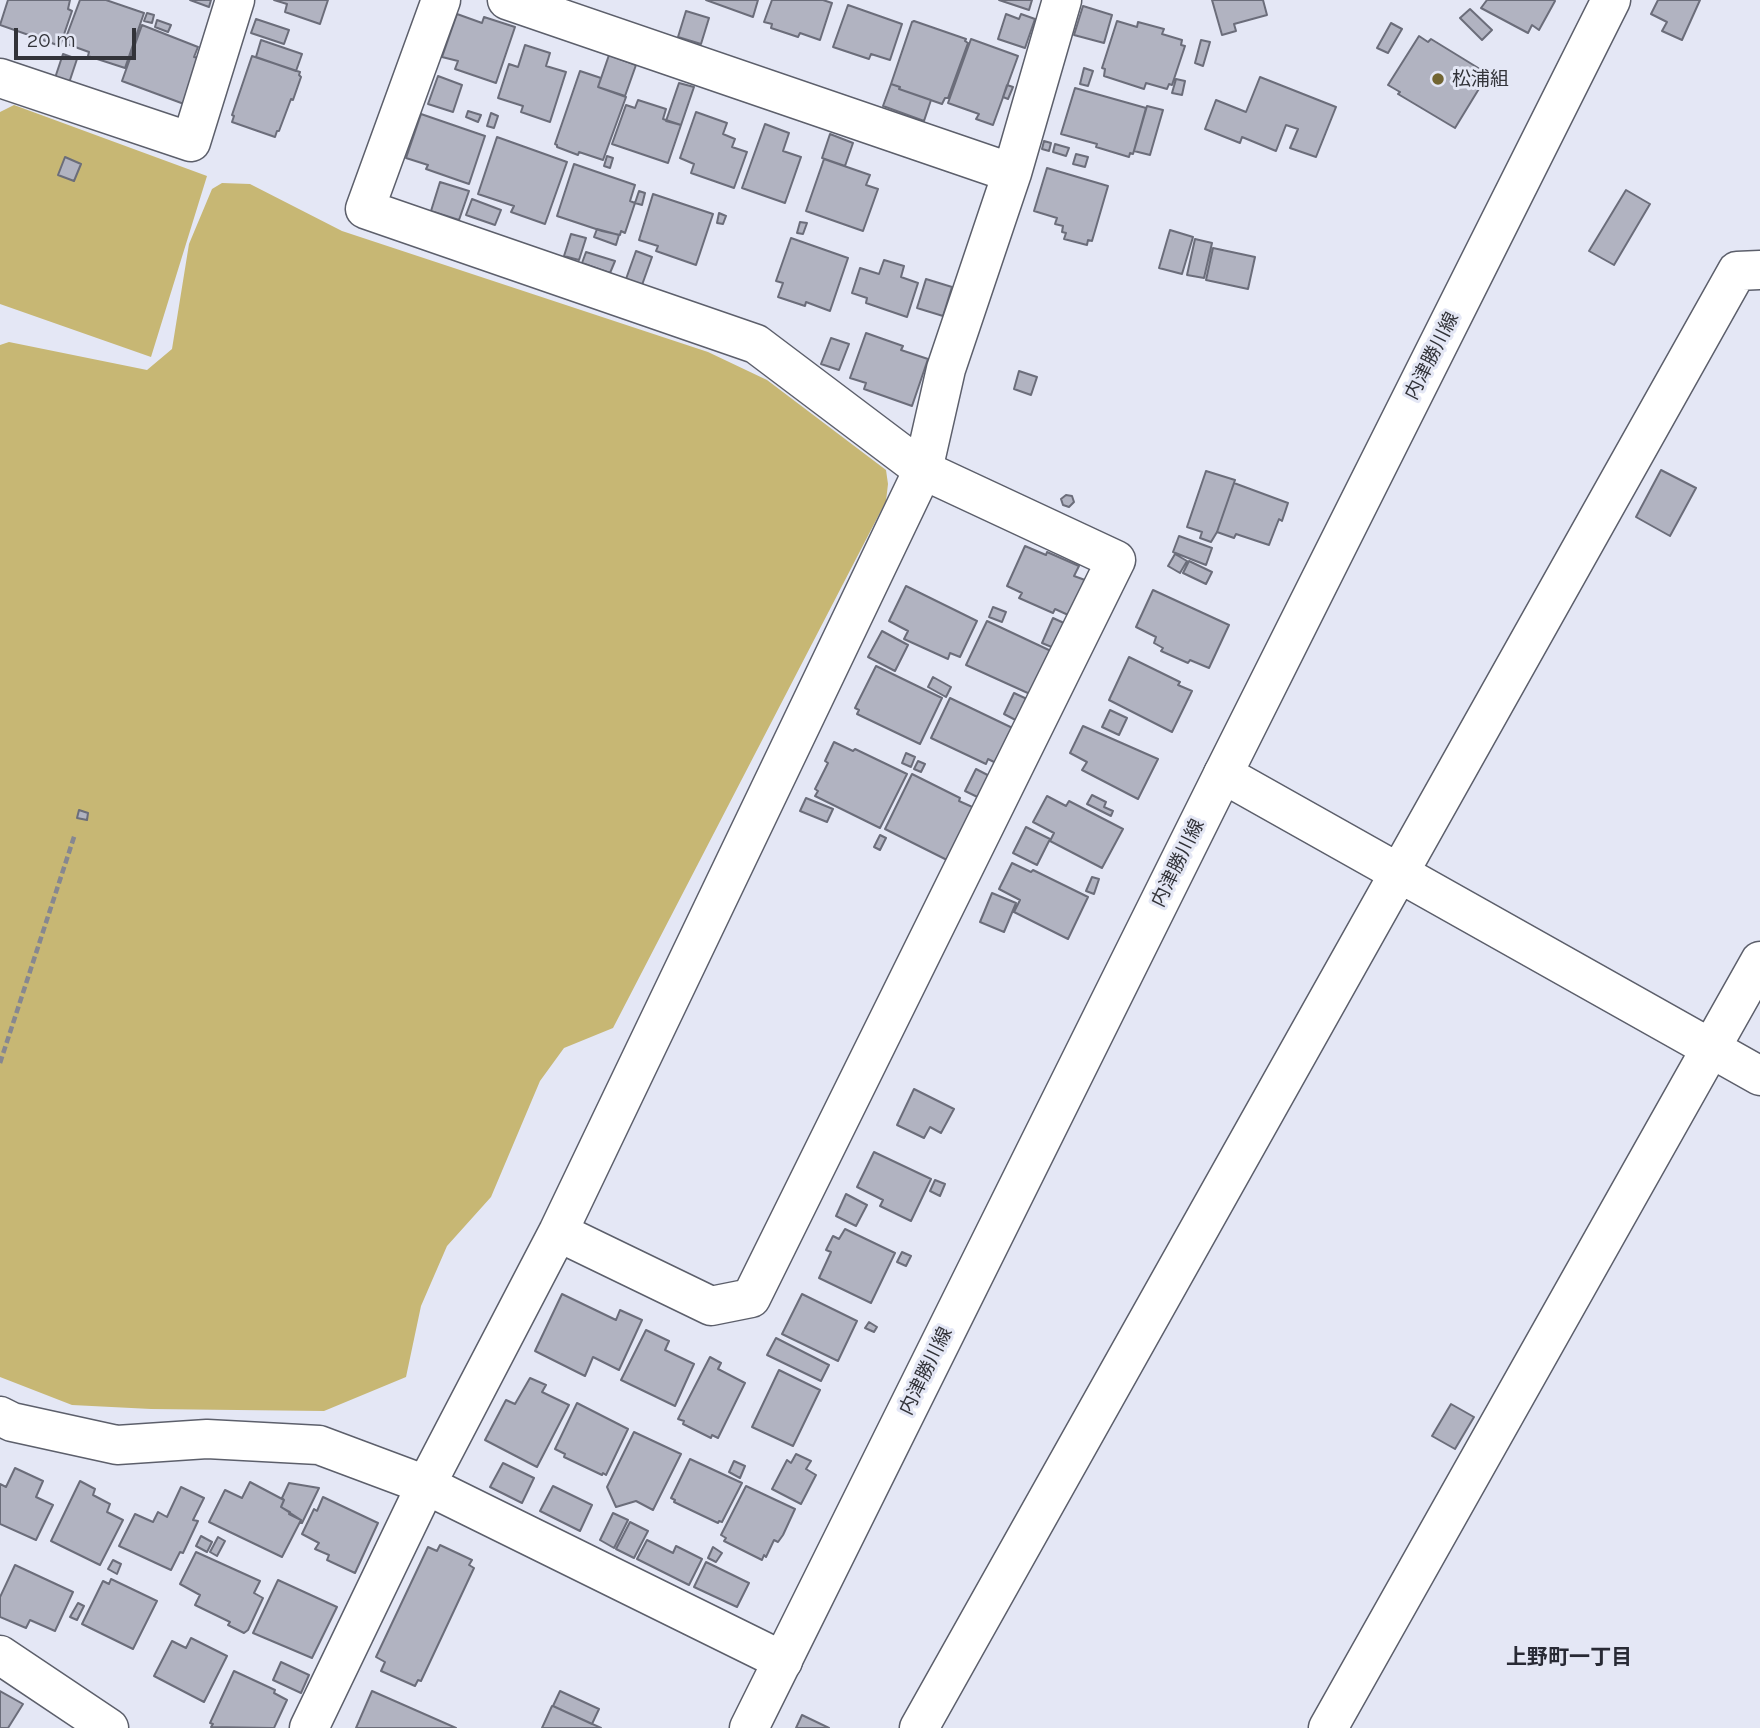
<!DOCTYPE html>
<meta charset="utf-8">
<style>
body{margin:0}
#map{position:relative;width:1760px;height:1728px;overflow:hidden;background:#e4e7f5;font-family:Raleway,sans-serif}
canvas{display:block}
.scale{position:absolute;left:14px;top:28px;width:122px;height:32px;box-sizing:border-box;border:4px solid #323339;border-top:0;padding-left:9px;font-size:21px;line-height:24px;white-space:nowrap;color:#323339;-webkit-text-stroke:5px #e4e7f5;paint-order:stroke}
</style>
<div id="map">
<canvas width="1760" height="1728"></canvas>
<div class="scale">20 m</div>
</div>
<script>
const ctx = document.querySelector('canvas').getContext('2d');
ctx.lineJoin = 'round';
function fillPath(path, color) {
  ctx.fillStyle = color;
  ctx.fill(path, 'evenodd');
}
function trace(path, color, width, dash) {
  ctx.strokeStyle = color;
  ctx.lineWidth = width;
  ctx.lineCap = dash ? 'butt' : 'round';
  ctx.setLineDash(dash || []);
  ctx.stroke(path);
}
function label(font, color, halo, rows, align = 'center') {
  ctx.font = font + ' Raleway,"Noto Sans JP",sans-serif';
  ctx.lineWidth = 6;
  ctx.setLineDash([]);
  ctx.textBaseline = 'middle';
  ctx.strokeStyle = halo;
  ctx.fillStyle = color;
  for (const [text, x, y, turn = 0] of rows) {
    ctx.save();
    ctx.translate(x, y);
    ctx.rotate((+turn || 0) * Math.PI / 180);
    ctx.textAlign = isNaN(turn) ? turn : align;
    if (halo) ctx.strokeText(text, 0, 0);
    ctx.fillText(text, 0, 0);
    ctx.restore();
  }
}
fillPath(new Path2D(`
 M 14,105 L 207,176 L 151,357 L 0,304 L 0,112 Z
 M 222,183 L 250,184 L 342,231 L 708,352 L 767,380 L 886,470 L 888,484 L 886,501 L 613,1028 L 564,1048 L 540,1081 L 491,1197 L 447,1246 L 421,1306 L 406,1377 L 324,1411 L 151,1409 L 72,1405 L 0,1377 L 0,345 L 9,342 L 147,370 L 172,349 L 189,244 L 212,189 Z`), '#c7b774');
const building = new Path2D(`
 M 8,0 L 70,0 L 68,9 L 72,11 L 60,46 L 0,25 Z
 M 80,0 L 106,0 L 144,13 L 125,68 L 88,56 L 89,52 L 64,43 Z
 M 190,0 L 211,0 L 209,7 Z
 M 274,0 L 328,0 L 320,24 L 285,12 L 287,4 Z
 M 706,0 L 758,0 L 753,17 Z
 M 772,0 L 823,0 L 832,3 L 820,40 L 800,33 L 798,37 L 771,28 L 772,24 L 764,22 Z
 M 999,0 L 1032,0 L 1029,10 Z
 M 1212,0 L 1263,0 L 1267,15 L 1234,24 L 1236,31 L 1222,35 Z
 M 1487,0 L 1554,0 L 1555,1 L 1539,30 L 1532,25 L 1528,33 L 1481,8 Z
 M 1658,0 L 1700,0 L 1682,40 L 1662,31 L 1667,22 L 1651,14 Z
 M 848,5 L 902,24 L 890,60 L 871,54 L 869,59 L 833,47 Z
 M 1083,6 L 1112,15 L 1104,43 L 1074,35 Z
 M 1470,9 L 1492,30 L 1482,40 L 1460,18 Z
 M 686,11 L 709,18 L 701,44 L 678,37 Z
 M 147,13 L 154,15 L 152,23 L 144,21 Z
 M 457,14 L 482,23 L 484,17 L 515,27 L 496,83 L 455,69 L 458,61 L 442,57 Z
 M 1006,14 L 1019,19 L 1021,14 L 1035,19 L 1025,48 L 998,39 Z
 M 256,19 L 289,30 L 284,44 L 251,33 Z
 M 157,20 L 171,25 L 168,32 L 155,27 Z
 M 914,21 L 966,39 L 965,41 L 968,43 L 948,98 L 945,98 L 942,104 L 899,89 L 900,87 L 891,84 L 912,22 Z
 M 1117,21 L 1137,27 L 1138,22 L 1164,29 L 1162,34 L 1182,40 L 1181,45 L 1185,46 L 1172,85 L 1169,84 L 1167,89 L 1146,83 L 1144,89 L 1104,76 L 1105,69 L 1102,68 Z
 M 1391,23 L 1402,29 L 1388,53 L 1377,48 Z
 M 142,25 L 198,47 L 194,57 L 199,58 L 184,104 L 122,81 Z
 M 1419,36 L 1428,42 L 1431,39 L 1488,74 L 1455,128 L 1398,94 L 1400,92 L 1388,85 Z
 M 971,39 L 1018,56 L 993,125 L 976,119 L 979,114 L 948,103 Z
 M 261,40 L 302,54 L 296,71 L 256,57 Z
 M 1201,40 L 1210,42 L 1203,66 L 1195,63 Z
 M 525,45 L 550,53 L 546,66 L 566,72 L 550,122 L 521,112 L 523,106 L 498,98 L 509,64 L 518,67 Z
 M 63,54 L 77,59 L 69,83 L 55,78 Z
 M 609,55 L 636,65 L 625,96 L 598,87 Z
 M 252,56 L 300,72 L 299,75 L 301,77 L 293,100 L 291,99 L 279,131 L 277,131 L 275,137 L 232,122 L 234,116 L 232,115 Z
 M 1084,68 L 1093,71 L 1088,86 L 1080,84 Z
 M 580,71 L 601,78 L 598,87 L 626,97 L 603,160 L 579,152 L 578,155 L 557,147 L 557,145 L 555,144 Z
 M 438,76 L 462,85 L 453,112 L 428,104 Z
 M 1260,77 L 1336,107 L 1316,157 L 1290,148 L 1298,129 L 1286,125 L 1276,151 L 1242,137 L 1240,143 L 1205,129 L 1216,100 L 1246,112 Z
 M 1176,79 L 1185,81 L 1182,95 L 1172,93 Z
 M 679,83 L 694,87 L 681,125 L 666,121 Z
 M 891,84 L 900,87 L 899,89 L 931,100 L 924,121 L 883,106 Z
 M 1007,85 L 1013,87 L 1008,99 L 1003,97 Z
 M 1075,88 L 1146,108 L 1133,154 L 1130,153 L 1129,157 L 1096,147 L 1097,144 L 1061,134 Z
 M 638,100 L 666,109 L 663,119 L 681,125 L 668,163 L 612,144 L 626,105 L 635,108 Z
 M 1147,106 L 1163,110 L 1150,155 L 1134,151 Z
 M 468,111 L 481,115 L 478,122 L 466,117 Z
 M 696,112 L 727,123 L 723,134 L 735,139 L 732,147 L 747,152 L 734,188 L 691,173 L 694,164 L 680,158 Z
 M 491,113 L 498,116 L 494,128 L 487,126 Z
 M 421,114 L 485,136 L 469,184 L 426,169 L 428,165 L 406,158 Z
 M 765,124 L 789,133 L 783,151 L 801,157 L 785,203 L 742,188 Z
 M 830,134 L 853,143 L 845,166 L 822,158 Z
 M 497,137 L 567,162 L 545,224 L 511,212 L 514,206 L 478,194 Z
 M 1044,141 L 1051,143 L 1049,151 L 1042,149 Z
 M 1055,144 L 1069,148 L 1066,156 L 1053,152 Z
 M 1076,154 L 1088,157 L 1085,167 L 1073,164 Z
 M 607,156 L 613,158 L 610,168 L 604,166 Z
 M 65,157 L 81,164 L 74,181 L 58,175 Z
 M 824,159 L 870,175 L 866,185 L 878,189 L 863,231 L 806,211 Z
 M 574,164 L 635,185 L 630,201 L 635,203 L 625,233 L 621,231 L 620,235 L 602,231 L 557,216 Z
 M 1047,168 L 1108,186 L 1092,241 L 1088,240 L 1087,245 L 1064,239 L 1066,233 L 1062,232 L 1063,226 L 1055,224 L 1057,218 L 1034,211 Z
 M 440,182 L 469,191 L 459,220 L 431,211 Z
 M 1626,190 L 1650,204 L 1614,265 L 1589,251 Z
 M 639,191 L 645,193 L 642,205 L 635,203 Z
 M 653,194 L 713,214 L 696,265 L 656,251 L 658,246 L 639,240 Z
 M 472,199 L 501,210 L 495,225 L 466,215 Z
 M 719,213 L 726,216 L 723,224 L 717,223 Z
 M 800,222 L 807,223 L 803,234 L 797,233 Z
 M 597,229 L 619,235 L 616,245 L 594,237 Z
 M 1170,230 L 1193,237 L 1182,274 L 1159,268 Z
 M 571,234 L 586,238 L 579,260 L 564,256 Z
 M 791,238 L 848,258 L 830,311 L 806,302 L 805,306 L 778,297 L 783,283 L 776,281 Z
 M 1195,239 L 1212,243 L 1204,278 L 1187,275 Z
 M 1213,248 L 1255,257 L 1248,289 L 1206,280 Z
 M 636,251 L 652,257 L 642,285 L 626,279 Z
 M 586,252 L 615,261 L 610,273 L 582,263 Z
 M 884,260 L 904,266 L 901,277 L 918,283 L 907,317 L 866,303 L 867,298 L 852,293 L 860,268 L 879,274 Z
 M 926,279 L 952,287 L 943,316 L 917,308 Z
 M 866,333 L 903,346 L 901,350 L 928,359 L 912,406 L 864,389 L 866,383 L 850,378 Z
 M 831,338 L 849,344 L 839,370 L 821,364 Z
 M 1019,371 L 1037,377 L 1031,395 L 1014,389 Z
 M 1661,470 L 1696,488 L 1670,536 L 1636,517 Z
 M 1206,471 L 1235,480 L 1217,532 L 1211,542 L 1200,538 L 1202,532 L 1187,527 Z
 M 1234,483 L 1288,503 L 1282,521 L 1279,519 L 1269,545 L 1236,534 L 1234,538 L 1217,532 Z
 M 1066,495 L 1072,496 L 1074,502 L 1069,507 L 1063,505 L 1061,499 Z
 M 1179,536 L 1212,548 L 1206,565 L 1173,552 Z
 M 1025,546 L 1046,555 L 1047,552 L 1079,566 L 1074,576 L 1085,580 L 1077,619 L 1055,609 L 1053,613 L 1019,598 L 1022,593 L 1007,586 Z
 M 1175,554 L 1187,561 L 1180,573 L 1168,566 Z
 M 1189,561 L 1212,572 L 1206,584 L 1183,573 Z
 M 906,586 L 977,621 L 960,657 L 950,653 L 948,659 L 904,639 L 908,631 L 889,621 Z
 M 1153,590 L 1229,625 L 1209,668 L 1190,660 L 1188,663 L 1161,651 L 1163,648 L 1154,643 L 1156,637 L 1136,627 Z
 M 993,607 L 1006,612 L 1002,622 L 989,617 Z
 M 1053,618 L 1077,629 L 1066,653 L 1042,643 Z
 M 987,621 L 1051,651 L 1030,694 L 966,665 Z
 M 882,631 L 908,645 L 895,671 L 868,657 Z
 M 1129,657 L 1180,682 L 1178,685 L 1192,691 L 1172,732 L 1109,700 Z
 M 876,666 L 942,698 L 920,744 L 857,714 L 859,710 L 855,708 Z
 M 933,677 L 951,687 L 946,697 L 928,687 Z
 M 1014,693 L 1040,705 L 1029,727 L 1004,714 Z
 M 950,698 L 1023,733 L 1006,768 L 988,759 L 986,764 L 931,738 Z
 M 1110,710 L 1127,718 L 1119,735 L 1102,727 Z
 M 1083,726 L 1158,759 L 1138,799 L 1082,770 L 1087,762 L 1070,753 Z
 M 834,742 L 853,751 L 855,749 L 907,774 L 880,828 L 815,796 L 818,791 L 815,789 L 828,763 L 825,761 Z
 M 906,753 L 915,757 L 911,767 L 902,763 Z
 M 918,761 L 925,764 L 921,772 L 914,769 Z
 M 976,769 L 1001,782 L 990,803 L 965,791 Z
 M 912,774 L 960,798 L 959,801 L 979,810 L 947,860 L 885,829 Z
 M 1092,795 L 1106,802 L 1104,807 L 1113,811 L 1111,816 L 1087,804 Z
 M 1047,796 L 1066,806 L 1069,801 L 1123,829 L 1102,868 L 1050,841 L 1054,833 L 1033,822 Z
 M 806,798 L 833,809 L 827,822 L 800,811 Z
 M 79,810 L 88,813 L 87,820 L 77,818 Z
 M 1026,827 L 1050,839 L 1037,865 L 1013,853 Z
 M 880,835 L 886,838 L 880,850 L 874,847 Z
 M 1012,863 L 1031,872 L 1033,870 L 1088,897 L 1068,939 L 1014,912 L 1020,900 L 999,889 Z
 M 1092,877 L 1099,879 L 1094,894 L 1086,891 Z
 M 992,893 L 1016,903 L 1004,932 L 980,922 Z
 M 914,1089 L 954,1109 L 941,1133 L 930,1127 L 924,1138 L 897,1125 Z
 M 874,1152 L 931,1179 L 911,1221 L 880,1206 L 883,1200 L 857,1187 Z
 M 935,1180 L 945,1184 L 940,1196 L 930,1191 Z
 M 846,1194 L 867,1205 L 856,1226 L 836,1216 Z
 M 845,1229 L 895,1253 L 871,1303 L 819,1278 L 831,1252 L 826,1250 L 833,1236 L 839,1239 Z
 M 902,1252 L 911,1256 L 906,1266 L 897,1262 Z
 M 562,1294 L 616,1320 L 620,1310 L 642,1320 L 619,1370 L 593,1357 L 585,1376 L 535,1351 Z
 M 802,1294 L 857,1321 L 838,1361 L 782,1334 Z
 M 869,1322 L 877,1327 L 874,1332 L 865,1328 Z
 M 646,1330 L 669,1341 L 665,1350 L 694,1364 L 675,1406 L 621,1380 Z
 M 776,1338 L 829,1365 L 821,1381 L 767,1355 Z
 M 710,1357 L 721,1363 L 718,1369 L 745,1383 L 718,1438 L 712,1435 L 711,1438 L 683,1424 L 684,1421 L 678,1419 Z
 M 779,1370 L 820,1390 L 793,1446 L 752,1427 Z
 M 530,1378 L 546,1385 L 542,1392 L 569,1405 L 537,1467 L 485,1440 L 506,1400 L 515,1404 Z
 M 577,1403 L 628,1429 L 606,1475 L 603,1473 L 602,1475 L 564,1457 L 565,1454 L 555,1449 Z
 M 1451,1404 L 1474,1417 L 1455,1449 L 1432,1436 Z
 M 634,1432 L 681,1454 L 653,1510 L 636,1501 L 616,1507 L 607,1487 Z
 M 796,1454 L 811,1461 L 806,1469 L 816,1475 L 801,1504 L 772,1489 L 787,1460 L 791,1463 Z
 M 690,1459 L 742,1483 L 722,1522 L 719,1521 L 718,1523 L 674,1502 L 675,1500 L 671,1498 Z
 M 734,1461 L 745,1466 L 740,1478 L 729,1472 Z
 M 503,1463 L 534,1478 L 522,1503 L 490,1487 Z
 M 15,1468 L 43,1481 L 36,1497 L 53,1505 L 36,1540 L 0,1524 L 0,1484 L 6,1487 Z
 M 80,1481 L 95,1489 L 93,1495 L 110,1504 L 107,1512 L 123,1520 L 100,1565 L 51,1541 Z
 M 250,1482 L 284,1500 L 281,1507 L 301,1520 L 282,1557 L 209,1522 L 225,1490 L 242,1498 Z
 M 289,1483 L 319,1488 L 302,1523 L 300,1523 L 301,1520 L 289,1514 L 290,1512 L 281,1507 L 284,1500 L 282,1498 Z
 M 553,1486 L 592,1505 L 580,1531 L 540,1511 Z
 M 746,1486 L 795,1509 L 783,1535 L 778,1542 L 774,1540 L 766,1557 L 764,1555 L 762,1560 L 724,1541 L 726,1538 L 721,1535 Z
 M 181,1487 L 204,1498 L 193,1520 L 198,1521 L 183,1553 L 180,1552 L 171,1570 L 119,1546 L 135,1514 L 153,1522 L 158,1512 L 167,1517 Z
 M 323,1497 L 378,1523 L 355,1573 L 327,1560 L 329,1555 L 315,1549 L 319,1543 L 302,1534 L 314,1509 L 317,1511 Z
 M 613,1513 L 628,1520 L 614,1548 L 600,1540 Z
 M 630,1522 L 648,1531 L 634,1558 L 616,1549 Z
 M 201,1536 L 212,1542 L 207,1552 L 196,1546 Z
 M 218,1537 L 225,1541 L 217,1556 L 210,1552 Z
 M 647,1540 L 673,1553 L 676,1546 L 702,1559 L 689,1585 L 637,1559 Z
 M 440,1545 L 472,1560 L 469,1565 L 474,1568 L 421,1681 L 418,1680 L 415,1686 L 381,1671 L 385,1662 L 376,1657 L 428,1547 L 437,1551 Z
 M 713,1547 L 722,1553 L 716,1562 L 708,1558 Z
 M 196,1552 L 260,1581 L 254,1593 L 263,1598 L 248,1630 L 244,1633 L 228,1625 L 230,1622 L 195,1605 L 200,1595 L 180,1584 Z
 M 113,1560 L 121,1564 L 117,1574 L 108,1569 Z
 M 706,1562 L 749,1583 L 737,1607 L 694,1587 Z
 M 15,1565 L 73,1592 L 55,1631 L 30,1620 L 26,1628 L 0,1617 L 0,1597 Z
 M 111,1579 L 157,1601 L 133,1649 L 82,1624 L 103,1581 L 109,1584 Z
 M 278,1580 L 337,1607 L 312,1658 L 253,1633 Z
 M 78,1603 L 84,1606 L 77,1620 L 70,1617 Z
 M 191,1638 L 227,1656 L 204,1702 L 154,1676 L 172,1641 L 186,1648 Z
 M 281,1662 L 309,1675 L 301,1693 L 273,1680 Z
 M 234,1671 L 275,1690 L 274,1693 L 287,1700 L 274,1728 L 211,1727 L 213,1724 L 210,1723 Z
 M 0,1691 L 23,1704 L 8,1728 L 0,1728 Z
 M 372,1691 L 456,1728 L 356,1728 Z
 M 560,1691 L 599,1709 L 592,1724 L 553,1706 Z
 M 552,1706 L 553,1706 L 601,1728 L 542,1728 Z
 M 802,1715 L 829,1728 L 796,1728 Z`);
fillPath(building, '#b1b3c1');
trace(building, '#6b6d7a', 2);
const street = new Path2D(`
 M 441,0 L 365,209 L 756,344 L 923,470 L 1116,560 L 751,1298 L 711,1306 L 558,1232
 M 507,0 L 1012,173
 M 0,78 L 191,142 L 235,0
 M 1223,774 L 1760,1076
 M 0,1416 L 12,1422 L 117,1445 L 207,1439 L 319,1445 L 426,1485 L 783,1661
 M 0,1655 L 109,1728
 M 309,1728 L 426,1485 L 558,1232 L 923,470 L 946,369 L 1012,173 L 1062,0
 M 919,1728 L 1737,271 L 1760,270
 M 1328,1728 L 1760,961`);
const secondary = new Path2D(`
 M 749,1728 L 1223,774 L 1611,0`);
trace(street, '#5c5f6b', 41);
trace(secondary, '#5c5f6b', 41);
trace(new Path2D(`
 M 0,1063 L 75,834`), '#868791', 4.5, [7, 3.5]);
trace(street, '#fff', 38);
trace(secondary, '#fff', 38);
for (const [x, y, r, color] of [
 [1438,79,7,"#726532"]
]) {
  const dot = new Path2D();
  dot.arc(x, y, r, 0, 2 * Math.PI);
  ctx.fillStyle = color;
  ctx.fill(dot);
  trace(dot, '#e4e7f5', 2.5);
}
label('19px', '#323339', '#e4e7f5', [
 ["松浦組",1452,79]
], 'left');
label('19px', '#323339', '#e4e7f5', [
 ["内津勝川線",1432,356,-63],
 ["内津勝川線",1178,863,-64],
 ["内津勝川線",926,1371,-64]
]);
label('bold 21px', '#282a35', '#e4e7f5', [
 ["上野町一丁目",1569,1658]
]);
</script>
